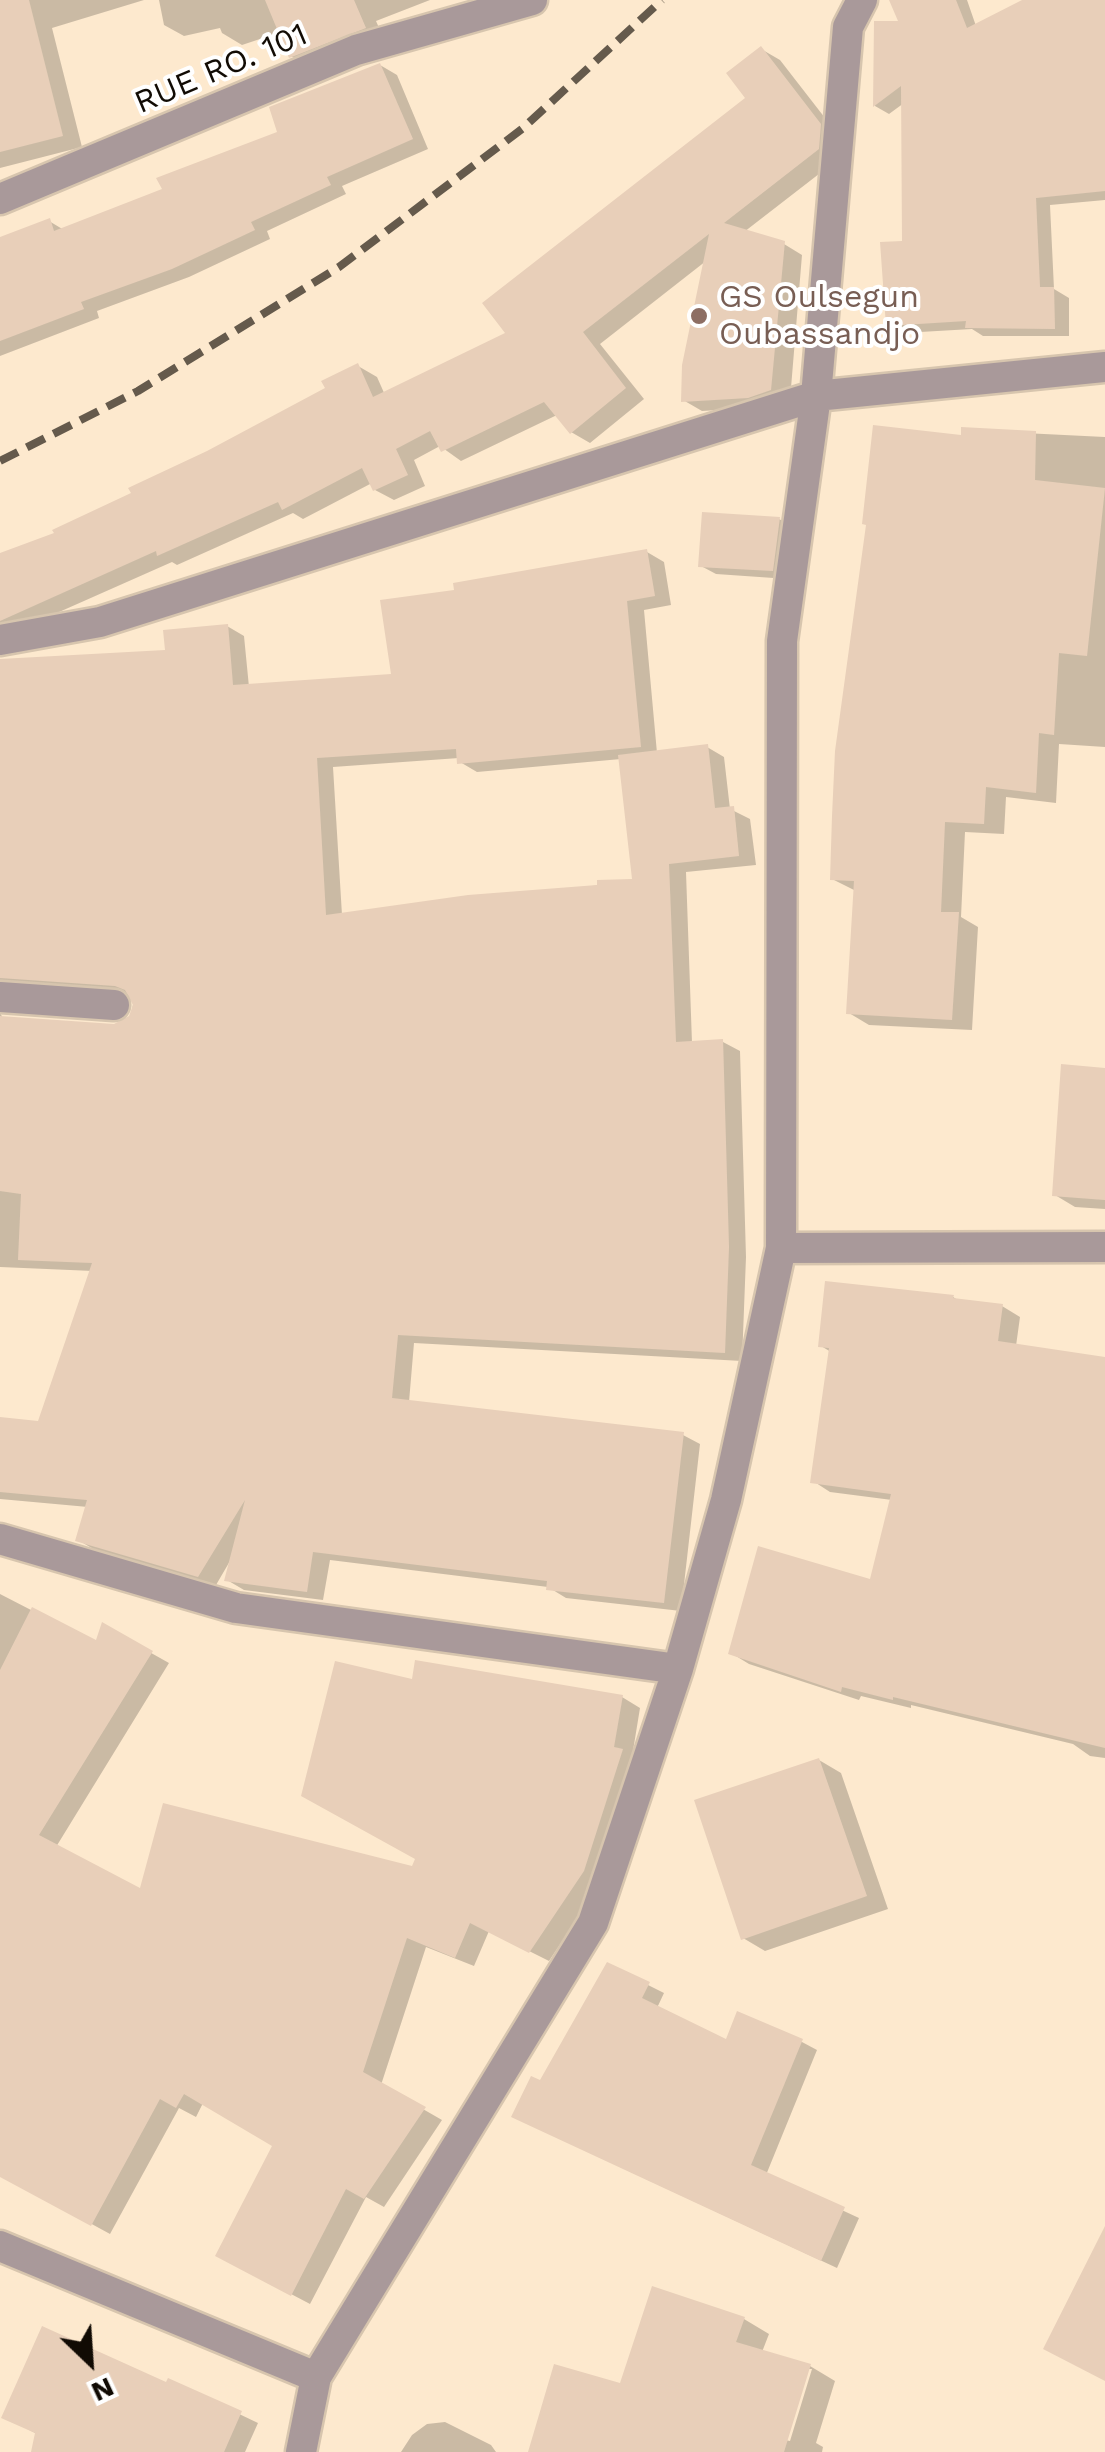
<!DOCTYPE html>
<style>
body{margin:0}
#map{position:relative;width:1105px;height:2452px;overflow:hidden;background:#fde9ce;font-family:"Work Sans",sans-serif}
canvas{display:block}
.north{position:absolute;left:40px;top:2312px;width:100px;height:100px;-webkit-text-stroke:8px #fff;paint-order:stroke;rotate:155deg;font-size:28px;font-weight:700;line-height:40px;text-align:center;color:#110b04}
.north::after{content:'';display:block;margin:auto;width:35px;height:45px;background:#110b04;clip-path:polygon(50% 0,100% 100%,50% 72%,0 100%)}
</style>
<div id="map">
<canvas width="1105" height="2452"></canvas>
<div class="north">N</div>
</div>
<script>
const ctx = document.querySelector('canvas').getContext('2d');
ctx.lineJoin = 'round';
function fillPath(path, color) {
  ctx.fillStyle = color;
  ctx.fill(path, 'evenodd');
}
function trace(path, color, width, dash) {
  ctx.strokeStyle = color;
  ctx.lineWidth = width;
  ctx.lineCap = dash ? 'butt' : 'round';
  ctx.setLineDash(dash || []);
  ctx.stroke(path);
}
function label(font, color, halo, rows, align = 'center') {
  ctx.font = font + ' "Work Sans",sans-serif';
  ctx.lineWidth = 8;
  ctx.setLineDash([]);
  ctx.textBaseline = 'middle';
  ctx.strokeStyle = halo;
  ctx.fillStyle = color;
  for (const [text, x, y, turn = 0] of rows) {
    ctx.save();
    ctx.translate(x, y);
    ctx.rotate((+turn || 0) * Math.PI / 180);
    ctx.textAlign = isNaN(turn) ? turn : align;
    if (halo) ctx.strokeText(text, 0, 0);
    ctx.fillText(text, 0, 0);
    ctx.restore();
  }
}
fillPath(new Path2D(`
 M 0,0 L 144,0 L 52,28 L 82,147 L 0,168 Z
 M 159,0 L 430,0 L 376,21 L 384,39 L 310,68 L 291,56 L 281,32 L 242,45 L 222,33 L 220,28 L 184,36 L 164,25 Z
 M 892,0 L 967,0 L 976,26 L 1027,0 L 1105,0 L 1105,200 L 1050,205 L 1054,289 L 1069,298 L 1069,336 L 983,336 L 972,329 L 903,333 L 888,325 L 905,243 L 904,103 L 889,114 L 875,106 L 876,23 L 902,24 Z
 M 761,49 L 780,60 L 839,136 L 837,160 L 744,232 L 784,244 L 802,255 L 790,400 L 768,407 L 702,411 L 683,400 L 706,261 L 600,344 L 644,399 L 590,443 L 571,432 L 557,415 L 461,461 L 440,446 L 414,460 L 425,486 L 394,500 L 375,490 L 372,483 L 303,519 L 293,513 L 177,565 L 172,562 L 14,632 L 0,625 L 0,556 L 57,534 L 114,505 L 328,389 L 358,366 L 377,377 L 385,395 L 509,334 L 749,99 Z
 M 380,65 L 397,75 L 428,149 L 342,186 L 346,194 L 267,231 L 270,239 L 189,277 L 97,311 L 99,318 L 0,356 L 0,240 L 49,221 L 64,230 L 165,190 L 280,134 Z
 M 963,430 L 1105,437 L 1105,747 L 1059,744 L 1056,803 L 1006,797 L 1004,834 L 965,832 L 961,917 L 978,927 L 972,1030 L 869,1025 L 849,1013 L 856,891 L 832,879 Z
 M 779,519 L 795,528 L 788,579 L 716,574 L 701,566 Z
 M 647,552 L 664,562 L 671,605 L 644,610 L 657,753 L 707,747 L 724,757 L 730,809 L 750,819 L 756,865 L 686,872 L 692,1043 L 723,1042 L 740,1051 L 746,1257 L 742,1361 L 414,1343 L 409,1402 L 683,1435 L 700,1444 L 681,1611 L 566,1598 L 548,1587 L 330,1560 L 323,1600 L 244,1590 L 227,1580 L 230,1561 L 216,1585 L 95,1550 L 78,1540 L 88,1507 L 0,1499 L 0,1420 L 40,1424 L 93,1271 L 0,1267 L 0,1013 L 3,1018 L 113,1026 L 131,1018 L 134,997 L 20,987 L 0,1001 L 0,664 L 168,653 L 227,626 L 244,636 L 249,687 L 394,677 L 457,592 ZM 459,758 L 460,762 L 477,772 L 621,759 L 635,881 L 342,915 L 333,767 Z
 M 1105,1070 L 1105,1209 L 1075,1207 L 1055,1195 Z
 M 953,1297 L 961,1302 L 1002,1306 L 1020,1317 L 1016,1346 L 1105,1360 L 1105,1758 L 1090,1756 L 1073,1744 L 911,1705 L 911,1708 L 861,1696 L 859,1700 L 749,1664 L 731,1653 L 872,1582 L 892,1500 L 830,1492 L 813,1481 L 831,1352 L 821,1346 Z
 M 0,1594 L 97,1644 L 103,1626 L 169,1663 L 56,1847 L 141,1891 L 413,1869 L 418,1858 L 414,1682 L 622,1697 L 640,1708 L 632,1757 L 640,1762 L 602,1882 L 549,1961 L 489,1931 L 474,1966 L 426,1947 L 381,2085 L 442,2120 L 384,2207 L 366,2197 L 310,2304 L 236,2265 L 276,2145 L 203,2103 L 196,2117 L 179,2108 L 110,2234 L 0,2174 Z
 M 819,1760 L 841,1773 L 888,1909 L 765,1951 L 743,1938 Z
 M 608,1965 L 664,1993 L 657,2008 L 727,2042 L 802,2042 L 817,2050 L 766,2175 L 859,2218 L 837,2268 L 530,2125 L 541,2084 Z
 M 744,2319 L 769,2334 L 762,2352 L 810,2366 L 835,2381 L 816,2443 L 823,2447 L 822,2452 L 530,2452 L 622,2386 ZM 807,2369 L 812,2369 L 790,2441 L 785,2440 Z
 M 170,2381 L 258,2423 L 245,2452 L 33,2452 L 37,2434 L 4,2417 L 167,2385 Z
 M 445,2422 L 491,2445 L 496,2452 L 401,2452 L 412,2435 L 427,2424 Z`), '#0003');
fillPath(new Path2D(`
 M 0,0 L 29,0 L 63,136 L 0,152 Z
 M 265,0 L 354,0 L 366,28 L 289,58 Z
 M 889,0 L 956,0 L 967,28 L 1022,0 L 1105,0 L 1105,191 L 1036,198 L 1040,287 L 1054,287 L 1055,329 L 965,328 L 966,321 L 886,326 L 880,242 L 902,241 L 901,86 L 873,107 L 874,21 L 898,21 Z
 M 761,46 L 821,124 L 819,149 L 724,223 L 785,241 L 771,390 L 748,398 L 681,402 L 682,365 L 709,234 L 583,332 L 626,388 L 570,434 L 544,402 L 441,452 L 430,431 L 396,449 L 408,475 L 373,491 L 362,468 L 282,510 L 278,502 L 157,556 L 156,551 L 0,621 L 0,553 L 54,533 L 52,530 L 131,493 L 128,488 L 207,451 L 325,388 L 321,381 L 358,363 L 373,397 L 505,333 L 482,303 L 745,98 L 726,73 Z
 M 380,63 L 413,139 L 327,177 L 331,185 L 251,222 L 255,230 L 172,269 L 81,302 L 84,309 L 0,341 L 0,237 L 50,218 L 54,231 L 162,189 L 156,178 L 277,132 L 269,107 Z
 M 873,425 L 961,435 L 961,427 L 1036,431 L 1035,480 L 1105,488 L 1087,656 L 1059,653 L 1054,735 L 1039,733 L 1036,793 L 986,787 L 984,824 L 945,822 L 941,912 L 959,912 L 952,1020 L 846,1014 L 854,881 L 830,880 L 832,816 L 835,751 L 866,525 L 862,524 Z
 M 702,512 L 780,517 L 773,571 L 698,567 Z
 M 647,549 L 655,596 L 627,601 L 641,747 L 457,764 L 456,749 L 317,758 L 326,915 L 468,895 L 597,885 L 597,880 L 632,879 L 618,755 L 708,744 L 715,808 L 734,806 L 739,856 L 669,864 L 676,1042 L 723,1039 L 729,1247 L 725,1353 L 398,1335 L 392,1398 L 684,1432 L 664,1603 L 546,1590 L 547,1581 L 313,1552 L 307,1592 L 224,1581 L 245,1500 L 198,1577 L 75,1541 L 87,1500 L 0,1492 L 0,1417 L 38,1421 L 92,1263 L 18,1260 L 21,1194 L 0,1191 L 0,1016 L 114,1024 L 129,1016 L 133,1005 L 125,990 L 115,986 L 0,978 L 0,659 L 165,650 L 163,630 L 228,624 L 233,685 L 391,674 L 380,600 L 454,590 L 453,583 Z
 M 1061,1064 L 1105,1068 L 1105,1200 L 1052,1196 Z
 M 825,1281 L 954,1295 L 953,1298 L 1003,1304 L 998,1341 L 1105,1357 L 1105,1748 L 893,1697 L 893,1700 L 842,1687 L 841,1692 L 728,1654 L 758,1546 L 870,1579 L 891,1494 L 810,1483 L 829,1348 L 818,1347 Z
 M 32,1607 L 96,1640 L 102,1622 L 153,1651 L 39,1835 L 140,1888 L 163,1803 L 412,1866 L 415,1859 L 301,1796 L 335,1661 L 412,1679 L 415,1660 L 623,1695 L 614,1747 L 623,1749 L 584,1871 L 529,1953 L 470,1923 L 455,1958 L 407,1938 L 363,2072 L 426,2107 L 364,2199 L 346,2189 L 291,2296 L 215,2256 L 272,2146 L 184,2094 L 176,2108 L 160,2099 L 91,2226 L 0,2177 L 0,1670 Z
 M 819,1758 L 867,1896 L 741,1940 L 694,1800 Z
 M 607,1962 L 650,1982 L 642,1998 L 726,2039 L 737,2011 L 803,2039 L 751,2165 L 845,2207 L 821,2261 L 511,2117 L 531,2076 L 540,2080 Z
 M 1105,2226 L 1105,2381 L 1043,2349 Z
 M 652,2286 L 745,2317 L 736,2342 L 811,2364 L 784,2452 L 528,2452 L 554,2364 L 620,2383 Z
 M 42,2326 L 166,2382 L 168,2378 L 242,2411 L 224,2452 L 31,2452 L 35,2433 L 1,2418 Z`), '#e8cfb9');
const minor = new Path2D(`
 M 0,199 L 356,50 L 532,0
 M 0,640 L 100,622 L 816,396 L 1105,367
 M 0,997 L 114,1005
 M 781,1248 L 1105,1247
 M 0,1539 L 236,1608 L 678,1669
 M 0,2246 L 316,2377
 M 301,2452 L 316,2377 L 593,1923 L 678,1669 L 726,1500 L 781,1248 L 782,641 L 816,396 L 848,27 L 862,0`);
trace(minor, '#d7c5ae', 35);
trace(minor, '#a9999a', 30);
trace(new Path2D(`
 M 0,461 L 138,391 L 339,267 L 522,129 L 662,0`), '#655a4c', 8, [20, 10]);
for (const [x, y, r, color] of [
 [699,316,10,"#8d6e63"]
]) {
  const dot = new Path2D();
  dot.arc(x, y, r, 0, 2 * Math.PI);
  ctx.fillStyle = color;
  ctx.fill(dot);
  trace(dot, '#fff', 4);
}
label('32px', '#110b04', '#fff', [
 ["RUE RO. 101",221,69,-23]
]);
label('32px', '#785e54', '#fff', [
 ["GS Oulsegun",719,298],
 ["Oubassandjo",719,335]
], 'left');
</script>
